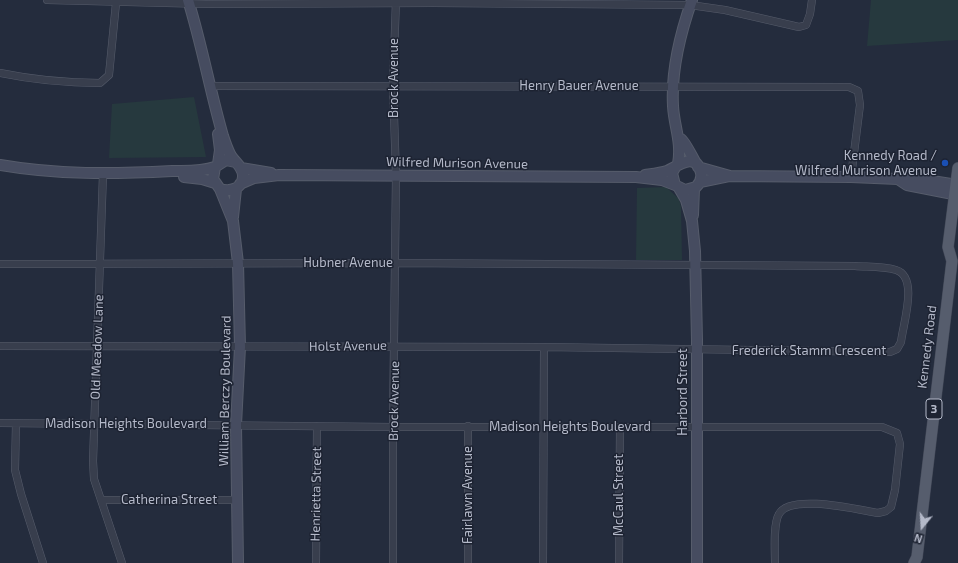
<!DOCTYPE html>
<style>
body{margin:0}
#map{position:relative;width:958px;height:563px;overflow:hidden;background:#242c3d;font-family:"Exo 2",sans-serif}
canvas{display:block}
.north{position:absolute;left:902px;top:507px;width:40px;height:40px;-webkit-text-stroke:3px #1d2332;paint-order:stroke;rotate:198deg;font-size:11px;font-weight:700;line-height:16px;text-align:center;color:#b4b9c9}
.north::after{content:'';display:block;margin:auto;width:14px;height:18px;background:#b4b9c9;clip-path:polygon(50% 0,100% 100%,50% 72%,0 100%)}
</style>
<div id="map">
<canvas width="958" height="563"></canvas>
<div class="north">N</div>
</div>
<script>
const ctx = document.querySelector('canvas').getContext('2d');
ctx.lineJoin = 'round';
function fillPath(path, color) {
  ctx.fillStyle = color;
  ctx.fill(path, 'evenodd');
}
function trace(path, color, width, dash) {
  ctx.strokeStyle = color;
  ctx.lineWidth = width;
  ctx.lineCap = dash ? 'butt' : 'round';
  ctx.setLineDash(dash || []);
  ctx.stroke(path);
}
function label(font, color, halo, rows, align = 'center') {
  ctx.font = font + ' "Exo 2",sans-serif';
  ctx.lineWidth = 3;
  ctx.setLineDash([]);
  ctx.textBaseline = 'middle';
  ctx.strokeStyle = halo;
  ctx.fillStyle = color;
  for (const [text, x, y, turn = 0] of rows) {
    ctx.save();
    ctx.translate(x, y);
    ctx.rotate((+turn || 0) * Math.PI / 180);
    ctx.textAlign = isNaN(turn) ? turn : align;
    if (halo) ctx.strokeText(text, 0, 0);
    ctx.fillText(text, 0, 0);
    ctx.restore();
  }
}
fillPath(new Path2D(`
 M 871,0 L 958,0 L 958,40 L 867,46 Z
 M 194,97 L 206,157 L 109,158 L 112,104 Z
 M 666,187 L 679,199 L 681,207 L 682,260 L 636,260 L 637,188 Z`), '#26393e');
const street = new Path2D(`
 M 47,0 L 206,4 L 433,3 L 690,5 L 725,10 L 799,27 L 806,25 L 810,14 L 812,0
 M 0,73 C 34,80 66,83 100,83 L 109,75 L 116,3
 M 211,86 L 849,87 L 858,91 L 860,105 L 851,177
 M 103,174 L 93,461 L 94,479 L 122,563
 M 0,264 L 395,263 L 855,266 C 868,267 883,266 896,270 C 919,277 903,324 901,342 L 897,349 L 890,352 L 544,347 L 0,346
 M 0,423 L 393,427 L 882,427 L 897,433 L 900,444 L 895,490 L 891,507 L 886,511 L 878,513 C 859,510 790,493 779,514 C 773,524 775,551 775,563
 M 16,423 L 15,470 L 21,494 L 43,563
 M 101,500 L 238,500
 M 316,563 L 317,426
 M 393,563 L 393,427 L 396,175 L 393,85 L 396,0
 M 468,563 L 468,426
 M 543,563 L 544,347
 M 619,563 L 620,427`);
const secondary = new Path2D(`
 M 188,0 C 202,45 210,91 223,136 C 225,142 227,148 230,154 C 234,162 244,167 243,177 C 242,189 230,192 220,189 L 213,179 L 215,167 L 226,160 L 235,162
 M 681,139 C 685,141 693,159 697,165
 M 218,164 L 220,150 L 218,134
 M 678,164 C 682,142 674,126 673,106 C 671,70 680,34 692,0
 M 0,165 C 57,175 114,174 172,171 C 186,171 201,172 215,167
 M 698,167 L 730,176 L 851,177 L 898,179 L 907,177 L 958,185
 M 241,168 L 271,173
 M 645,175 C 652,174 661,173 667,171 C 678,166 696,151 701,173 C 702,178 700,183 696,187 L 685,190 L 675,185 L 672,173 L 676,166
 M 184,177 L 202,179 L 215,183
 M 898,179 L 907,185 L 958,195
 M 700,182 L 729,176
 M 240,184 L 254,178 L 279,175 L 636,177 L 662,180 L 675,185
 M 679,188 L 686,200 L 692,221 L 695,251 L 697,340 L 697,563
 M 220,189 L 233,221 L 238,263 L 240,347 L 236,425 L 238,563
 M 693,215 L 694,189
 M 233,217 L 236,189`);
const primary = new Path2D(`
 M 914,563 L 917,557 L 952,261 L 948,247 L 958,168`);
trace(street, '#565c6b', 8);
trace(secondary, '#565c6b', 12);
trace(primary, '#414756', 12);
trace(street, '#383e4d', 7);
trace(secondary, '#464c60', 10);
trace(primary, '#565d6d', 11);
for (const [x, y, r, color] of [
 [945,163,4,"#1a4fb4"]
]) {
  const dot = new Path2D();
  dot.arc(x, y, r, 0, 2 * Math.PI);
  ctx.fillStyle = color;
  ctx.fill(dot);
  trace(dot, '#1d2332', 1.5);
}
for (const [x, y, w] of [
 [934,409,16]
]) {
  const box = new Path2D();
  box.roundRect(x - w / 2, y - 10, w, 20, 3);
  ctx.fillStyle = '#1d2332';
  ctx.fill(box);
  trace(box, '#b4b9c9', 1);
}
label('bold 12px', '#b4b9c9', null, [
 ["3",934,409]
]);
label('13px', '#b4b9c9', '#1d2332', [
 ["Brock Avenue",394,78,-90],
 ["Henry Bauer Avenue",579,86],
 ["Wilfred Murison Avenue",457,163,1],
 ["Hubner Avenue",348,263],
 ["Holst Avenue",348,346,-1],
 ["Old Meadow Lane",97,347,-88],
 ["Kennedy Road",927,347,-83],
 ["Frederick Stamm Crescent",809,351],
 ["William Berczy Boulevard",225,391,-89],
 ["Harbord Street",683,392,-90],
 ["Brock Avenue",394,401,-89],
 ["Madison Heights Boulevard",126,424],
 ["Madison Heights Boulevard",570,427],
 ["Henrietta Street",316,494,-89],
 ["Fairlawn Avenue",468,495,-90],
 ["McCaul Street",619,495,-90],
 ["Catherina Street",169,500]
]);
label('13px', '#b4b9c9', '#1d2332', [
 ["Kennedy Road /",937,156],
 ["Wilfred Murison Avenue",937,171]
], 'right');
</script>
